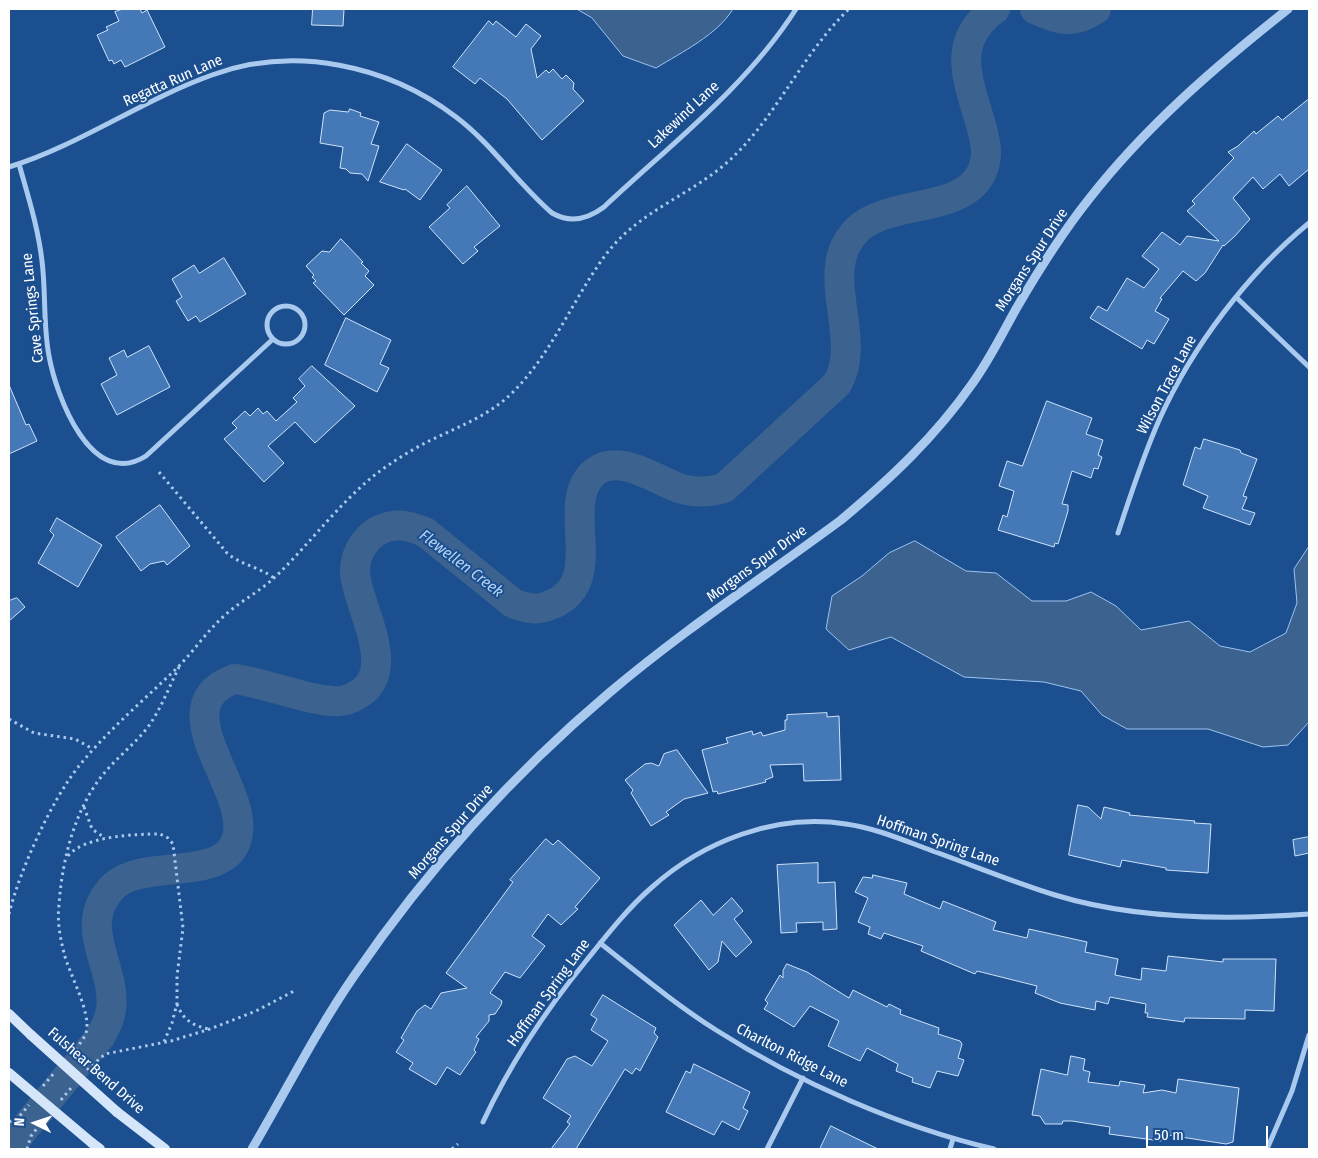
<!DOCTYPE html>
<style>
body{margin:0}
#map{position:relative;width:1318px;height:1158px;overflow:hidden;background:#1b4f8f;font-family:"Fira Sans Condensed",sans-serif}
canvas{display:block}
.frame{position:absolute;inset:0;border:10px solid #fff;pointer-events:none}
.north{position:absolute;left:10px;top:1098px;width:50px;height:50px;-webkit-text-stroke:4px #1b4f8f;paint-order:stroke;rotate:274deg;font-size:14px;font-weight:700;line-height:20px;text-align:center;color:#fff}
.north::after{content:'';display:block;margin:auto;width:18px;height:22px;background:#fff;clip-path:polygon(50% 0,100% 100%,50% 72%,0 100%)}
.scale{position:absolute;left:1146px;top:1126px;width:122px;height:22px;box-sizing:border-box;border:2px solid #fff;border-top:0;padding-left:6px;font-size:15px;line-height:18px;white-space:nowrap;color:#fff;-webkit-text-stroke:4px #1b4f8f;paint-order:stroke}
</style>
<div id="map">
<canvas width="1318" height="1158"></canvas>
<div class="frame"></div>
<div class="north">N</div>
<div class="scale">50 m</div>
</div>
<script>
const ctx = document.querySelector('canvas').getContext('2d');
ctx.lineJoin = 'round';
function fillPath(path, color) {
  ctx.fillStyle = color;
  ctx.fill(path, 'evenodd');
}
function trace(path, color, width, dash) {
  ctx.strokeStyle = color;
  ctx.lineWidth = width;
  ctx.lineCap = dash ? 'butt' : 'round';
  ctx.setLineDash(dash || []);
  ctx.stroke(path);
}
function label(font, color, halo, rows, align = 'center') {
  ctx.font = font + ' "Fira Sans Condensed",sans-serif';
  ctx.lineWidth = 4;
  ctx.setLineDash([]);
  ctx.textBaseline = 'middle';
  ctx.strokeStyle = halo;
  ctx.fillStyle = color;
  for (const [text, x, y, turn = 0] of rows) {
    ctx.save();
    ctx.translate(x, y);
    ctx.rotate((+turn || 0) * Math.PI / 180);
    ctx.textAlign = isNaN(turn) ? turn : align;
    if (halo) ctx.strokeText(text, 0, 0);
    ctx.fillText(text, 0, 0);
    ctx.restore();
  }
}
const water = new Path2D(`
 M 577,9 L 733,9 C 717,35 682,52 656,68 L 623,56 L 592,18 Z
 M 915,541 L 966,571 L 996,573 L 1032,601 L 1066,601 L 1091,592 L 1116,606 L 1141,630 L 1189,621 L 1220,646 L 1250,652 L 1286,633 L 1297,603 L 1294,569 L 1309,546 L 1309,722 L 1288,745 L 1263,747 L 1208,729 L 1127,729 L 1102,715 L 1081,691 L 1044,682 L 964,677 L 891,637 L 849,650 L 826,629 L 832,596 L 862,576 L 889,553 Z`);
fillPath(water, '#3c6290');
trace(water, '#9cc4f0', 1);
trace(new Path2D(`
 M 1035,9 C 1059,20 1073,25 1096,9
 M 9,1143 L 19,1135 L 100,1037 C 105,1028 110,1019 111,1009 C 117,967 74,925 114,886 C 144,857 231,885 238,833 C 245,784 162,706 234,679 C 261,681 323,707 346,700 C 403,681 363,618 356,580 C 351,556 367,530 392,526 C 404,524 414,528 425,532 L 513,603 C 527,609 538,611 553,604 C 609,580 556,501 596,471 C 622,453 658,482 682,489 C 697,493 710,492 724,488 L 837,384 C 865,337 814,271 858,229 C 892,197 974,216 985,162 C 988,150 984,136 981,125 C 968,80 950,41 995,9`), '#3c6290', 30);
const building = new Path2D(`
 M 123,9 L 140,9 L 142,13 L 147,10 L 165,47 L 125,67 L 121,60 L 114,64 L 112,60 L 109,61 L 97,35 L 108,30 L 106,27 L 119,21 L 115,12 Z
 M 313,9 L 344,9 L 343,26 L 312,25 Z
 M 489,21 L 493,25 L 496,21 L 516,37 L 526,24 L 541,36 L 531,49 L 537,78 L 546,70 L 549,73 L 553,69 L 562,79 L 566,75 L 574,83 L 573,89 L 584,101 L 542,140 L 507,99 L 480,78 L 475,84 L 453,67 Z
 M 1309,99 L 1309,169 L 1289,186 L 1280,174 L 1263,189 L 1253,177 L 1233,198 L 1250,219 L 1235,236 L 1224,246 L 1223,245 L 1205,273 L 1196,281 L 1183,271 L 1160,298 L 1162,299 L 1155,311 L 1169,319 L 1154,344 L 1147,340 L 1142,349 L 1090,318 L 1098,306 L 1107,311 L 1127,278 L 1144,288 L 1159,269 L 1142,256 L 1162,232 L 1180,245 L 1187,236 L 1219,241 L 1187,211 L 1195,204 L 1192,201 L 1234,158 L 1228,152 L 1238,146 L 1254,131 L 1256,134 L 1278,116 L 1282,120 Z
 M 350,109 L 361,113 L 360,116 L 379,122 L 371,144 L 379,146 L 368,181 L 362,174 L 350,173 L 346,169 L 340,168 L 343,147 L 320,143 L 324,113 L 330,110 L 348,112 Z
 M 407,144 L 442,170 L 420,200 L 405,189 L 404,190 L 380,182 Z
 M 467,186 L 500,226 L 474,247 L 478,251 L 463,264 L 429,227 L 450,208 L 447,205 Z
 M 341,239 L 363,262 L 361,263 L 369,271 L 365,276 L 374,285 L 344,315 L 313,283 L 316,281 L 312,277 L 314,275 L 306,266 L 322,251 L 329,252 Z
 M 224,258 L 246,294 L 200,322 L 196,316 L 188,321 L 176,301 L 182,297 L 172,279 L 194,265 L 199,273 Z
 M 346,318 L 391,340 L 380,364 L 389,368 L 377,392 L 325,365 Z
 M 149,346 L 170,387 L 117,415 L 101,384 L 117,375 L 109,358 L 124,350 L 127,357 Z
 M 312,366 L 355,406 L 315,443 L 295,422 L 268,446 L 284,463 L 264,482 L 224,439 L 237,428 L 232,423 L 245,411 L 250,416 L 258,408 L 263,414 L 267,411 L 276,421 L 297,402 L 293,398 L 305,386 L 299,379 Z
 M 9,385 L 26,425 L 29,424 L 37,441 L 9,454 Z
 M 1047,401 L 1092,418 L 1086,434 L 1103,440 L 1098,455 L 1102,457 L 1098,469 L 1094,468 L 1091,478 L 1072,471 L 1062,504 L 1068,505 L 1068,511 L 1058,544 L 1055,543 L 1054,547 L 998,530 L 1003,515 L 1007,517 L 1014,491 L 999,486 L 1007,461 L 1022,466 Z
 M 1204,439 L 1240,450 L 1241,453 L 1257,459 L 1243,496 L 1247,497 L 1242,509 L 1255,513 L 1250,525 L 1203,508 L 1208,496 L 1183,485 L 1195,447 L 1200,449 Z
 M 160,505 L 190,546 L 167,565 L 164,561 L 150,564 L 141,571 L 116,537 Z
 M 57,518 L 102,545 L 78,587 L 38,563 L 54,535 L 50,531 Z
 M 17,598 L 25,607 L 9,621 L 9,601 Z
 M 827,713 L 827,717 L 839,716 L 841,780 L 804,781 L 803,764 L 770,765 L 773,777 L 765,780 L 766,782 L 718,794 L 717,791 L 713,792 L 702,750 L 728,743 L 726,738 L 752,731 L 753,735 L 761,732 L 763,736 L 785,730 L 785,720 L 787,720 L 787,715 Z
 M 677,750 L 708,793 L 684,799 L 666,812 L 669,815 L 651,826 L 631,793 L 633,790 L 625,780 L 645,764 L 651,763 L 659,766 L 664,754 Z
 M 1078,805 L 1088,807 L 1101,819 L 1104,807 L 1130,813 L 1129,815 L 1195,821 L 1194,823 L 1211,824 L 1208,873 L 1166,870 L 1166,868 L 1122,860 L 1120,867 L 1069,855 Z
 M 1309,837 L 1309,853 L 1295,856 L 1293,840 Z
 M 546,839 L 553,845 L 558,840 L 600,878 L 575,907 L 578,909 L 561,925 L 548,914 L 532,936 L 545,946 L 520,978 L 505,972 L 490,993 L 502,1001 L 501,1005 L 495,1014 L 489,1015 L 489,1021 L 476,1037 L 479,1039 L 474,1050 L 476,1052 L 460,1075 L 447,1067 L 436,1085 L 409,1069 L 413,1063 L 396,1052 L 404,1040 L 401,1038 L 417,1011 L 425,1005 L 431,1009 L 441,993 L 467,988 L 446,973 L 513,882 L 510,880 Z
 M 818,863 L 818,883 L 835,882 L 837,929 L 823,930 L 823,922 L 796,923 L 797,932 L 781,933 L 777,865 Z
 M 873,875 L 907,883 L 904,894 L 940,909 L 943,901 L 996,922 L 993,930 L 1027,938 L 1029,929 L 1087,942 L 1085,952 L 1118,959 L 1115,975 L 1141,980 L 1142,968 L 1166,971 L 1168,956 L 1223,962 L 1223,959 L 1276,959 L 1274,1011 L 1245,1010 L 1245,1019 L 1185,1018 L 1184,1022 L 1147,1017 L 1148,1013 L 1145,1013 L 1146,1004 L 1110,997 L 1108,1004 L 1096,1001 L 1095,1010 L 1060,1003 L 1035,993 L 1037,986 L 977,971 L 975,974 L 921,951 L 923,946 L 884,933 L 881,939 L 868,934 L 870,927 L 858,922 L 868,898 L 855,892 L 863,877 L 872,878 Z
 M 732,898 L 743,911 L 734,919 L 752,942 L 736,957 L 722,941 L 718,962 L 709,970 L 674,925 L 701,900 L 713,915 Z
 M 787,964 L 807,972 L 849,998 L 853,990 L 887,1007 L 889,1004 L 901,1010 L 900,1014 L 939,1028 L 938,1034 L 960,1041 L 962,1044 L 958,1058 L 964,1060 L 958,1076 L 937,1071 L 930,1088 L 912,1082 L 913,1078 L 896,1071 L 898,1064 L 867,1048 L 860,1061 L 828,1046 L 839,1021 L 810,1006 L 794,1027 L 764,1009 L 768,1003 L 765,1000 L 780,975 L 783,978 L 783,971 Z
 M 603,995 L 656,1028 L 654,1033 L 658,1037 L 640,1071 L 636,1068 L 632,1074 L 625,1069 L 576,1149 L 551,1149 L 570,1124 L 567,1122 L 571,1116 L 543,1098 L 567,1059 L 575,1056 L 592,1066 L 608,1041 L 591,1030 L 597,1019 L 591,1015 Z
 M 1071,1056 L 1085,1059 L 1083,1070 L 1090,1072 L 1088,1082 L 1119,1086 L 1120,1081 L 1145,1085 L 1143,1093 L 1162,1090 L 1176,1093 L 1178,1079 L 1239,1088 L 1233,1142 L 1226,1144 L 1162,1134 L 1161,1141 L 1109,1134 L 1110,1127 L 1072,1121 L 1063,1121 L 1062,1124 L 1045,1124 L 1040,1116 L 1032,1115 L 1041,1069 L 1067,1075 Z
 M 694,1064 L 750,1092 L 743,1108 L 748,1111 L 739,1130 L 722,1121 L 714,1135 L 666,1112 L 686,1071 L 690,1073 Z
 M 831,1126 L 878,1149 L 820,1149 Z`);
fillPath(building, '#4478b7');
trace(building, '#cfe3fa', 1);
trace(new Path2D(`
 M 159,472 L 227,553 C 241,565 259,567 274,578
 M 9,719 L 34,733 L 75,739 L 93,749
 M 84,807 L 92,829 L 105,838
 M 68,856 C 84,836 135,834 160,834 L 168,838 L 173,844 L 183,928 L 177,976 L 177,1003 L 172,1023 L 164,1042
 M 9,914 C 19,872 52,799 79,766 C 108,730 144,700 177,668 C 194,651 206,632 224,616 C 239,602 259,592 274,578 C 309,545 338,504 376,474 C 392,462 411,450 429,441 C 458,427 488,416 511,394 C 553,353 573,298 607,253 C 640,210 694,194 732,158 C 778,114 803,53 849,9
 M 177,1004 C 183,1020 193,1026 209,1029
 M 71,1054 C 76,1048 83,1041 86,1033 C 92,1013 69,974 64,953 C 60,937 57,921 59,905 C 62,861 74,812 101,777 C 115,759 134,745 148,727 C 161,709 169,687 179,667
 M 87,1070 L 105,1054 L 171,1041 L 210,1029 L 256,1011 L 294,991
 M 43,1086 L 55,1072
 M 61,1100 L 71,1088
 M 9,1122 L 18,1118 L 29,1105
 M 27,1149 L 31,1136 L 45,1118
 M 452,1149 L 458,1144`), '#a9c9ee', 3, [2.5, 4]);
trace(new Path2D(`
 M 19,164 C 28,196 38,227 42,261 C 46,292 43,325 49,356 C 56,395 91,491 146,456 L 273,339
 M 9,167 C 80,145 142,100 212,75 C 294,45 388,65 456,117 C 492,144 518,184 552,213 C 571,224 588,219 604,207 C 670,145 747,86 796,9
 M 1237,298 L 1309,367
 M267 325a19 19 0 1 1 38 0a19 19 0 1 1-38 0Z
 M 1118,533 C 1131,494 1143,456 1160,418 C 1192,347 1248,273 1309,223
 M 600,943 C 638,973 675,1004 716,1030 C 797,1082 900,1127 994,1149
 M 483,1122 C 510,1064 545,1011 586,961 C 606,936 627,909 651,888 C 703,841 776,813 846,824 C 875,828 903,840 930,850 C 972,865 1013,882 1055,895 C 1133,919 1228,920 1309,914
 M 767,1149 L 803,1078
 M 950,1149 L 953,1139
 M 1267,1149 L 1292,1091 L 1309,1035`), '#a9c9ee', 5);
trace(new Path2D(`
 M 252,1149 C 286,1091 316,1031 354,976 C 426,871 512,775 609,693 C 682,631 764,577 841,520 C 890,479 935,437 972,384 C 989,361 1002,334 1016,309 C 1038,271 1062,233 1089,199 C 1146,126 1216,66 1288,9`), '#a9c9ee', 9);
trace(new Path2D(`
 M 9,1014 L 31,1035
 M 117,1112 L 165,1149
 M 92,1143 L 100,1149`), '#d6e6fa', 10);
trace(new Path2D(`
 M 31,1035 L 117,1112
 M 9,1073 L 92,1143`), '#d6e6fa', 10);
label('15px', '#fff', '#1b4f8f', [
 ["Regatta Run Lane",173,81,-24],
 ["Lakewind Lane",684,115,-43],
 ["Morgans Spur Drive",1032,260,-57],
 ["Cave Springs Lane",33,308,-96],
 ["Wilson Trace Lane",1167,385,-62],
 ["Morgans Spur Drive",757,564,-36],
 ["Morgans Spur Drive",451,832,-49],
 ["Hoffman Spring Lane",938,841,19],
 ["Hoffman Spring Lane",549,993,-54],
 ["Charlton Ridge Lane",792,1056,27],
 ["Fulshear Bend Drive",96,1071,41]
]);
label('italic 16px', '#b5d3f5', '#1b4f8f', [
 ["Flewellen Creek",461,564,37]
]);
</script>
